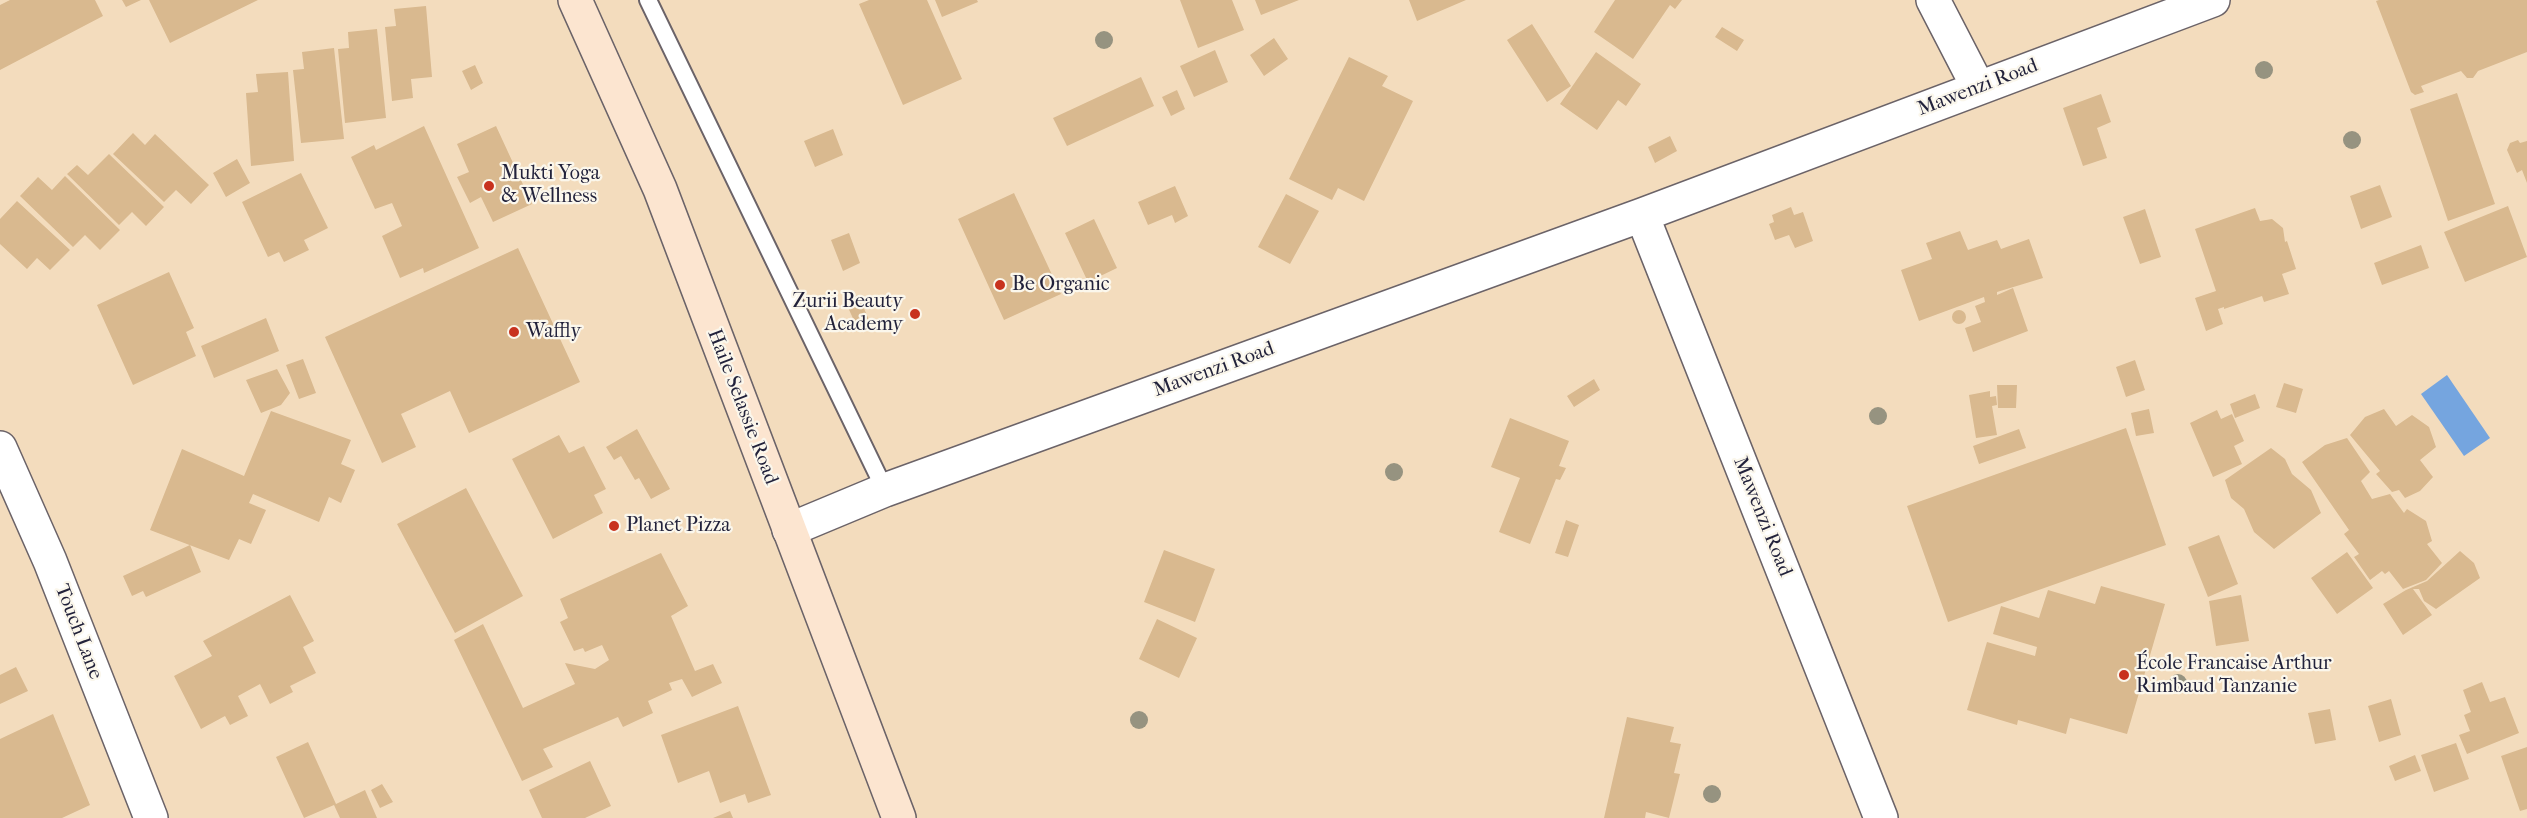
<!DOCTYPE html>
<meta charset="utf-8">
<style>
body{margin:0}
canvas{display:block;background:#f3dcbd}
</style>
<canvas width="2527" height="818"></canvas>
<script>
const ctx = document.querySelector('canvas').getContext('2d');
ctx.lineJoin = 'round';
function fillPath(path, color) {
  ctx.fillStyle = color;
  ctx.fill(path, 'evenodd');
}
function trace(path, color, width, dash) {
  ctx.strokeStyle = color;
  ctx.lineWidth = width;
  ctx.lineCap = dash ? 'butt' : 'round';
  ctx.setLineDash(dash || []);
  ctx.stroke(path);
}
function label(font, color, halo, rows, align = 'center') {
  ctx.font = font + ' "IM FELL French Canon",serif';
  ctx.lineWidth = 4.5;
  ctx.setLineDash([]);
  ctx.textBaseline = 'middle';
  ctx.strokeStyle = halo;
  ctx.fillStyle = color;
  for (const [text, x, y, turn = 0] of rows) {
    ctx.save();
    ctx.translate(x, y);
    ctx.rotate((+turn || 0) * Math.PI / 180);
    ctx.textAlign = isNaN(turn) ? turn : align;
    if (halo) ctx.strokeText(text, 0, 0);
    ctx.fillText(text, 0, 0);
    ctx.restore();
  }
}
fillPath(new Path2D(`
 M 2447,375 L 2490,438 L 2464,456 L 2421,394 Z`), '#75a5df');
fillPath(new Path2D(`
 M 10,0 L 95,0 L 103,16 L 0,70 L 0,5 Z
 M 122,0 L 141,0 L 126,7 Z
 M 149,0 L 258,0 L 170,43 Z
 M 869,0 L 927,0 L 962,79 L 903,105 L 859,4 Z
 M 935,0 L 977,0 L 978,2 L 942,17 Z
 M 1180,0 L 1232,0 L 1244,30 L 1198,48 Z
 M 1255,0 L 1299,0 L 1261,15 Z
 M 1409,0 L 1466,0 L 1417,21 Z
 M 1615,0 L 1682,0 L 1675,9 L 1670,5 L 1633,59 L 1594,32 Z
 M 2379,0 L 2527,0 L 2527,52 L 2478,71 L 2473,78 L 2467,78 L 2461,71 L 2421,86 L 2424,92 L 2415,95 L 2411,92 L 2376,1 Z
 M 426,6 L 432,77 L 411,79 L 413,98 L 392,101 L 385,27 L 396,26 L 394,9 Z
 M 1532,24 L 1571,86 L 1547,102 L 1507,40 Z
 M 1722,27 L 1744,40 L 1737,51 L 1715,37 Z
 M 377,29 L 386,118 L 345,123 L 338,49 L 349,48 L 348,32 Z
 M 1274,38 L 1288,59 L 1264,76 L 1250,55 Z
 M 334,48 L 344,139 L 301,143 L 293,70 L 304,69 L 302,52 Z
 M 1215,50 L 1228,82 L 1194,97 L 1180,66 Z
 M 1596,52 L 1641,84 L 1626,106 L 1618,100 L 1597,130 L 1560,104 Z
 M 1349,57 L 1388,76 L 1382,86 L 1413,101 L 1364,201 L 1338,188 L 1332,200 L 1289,179 Z
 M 475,65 L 483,83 L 471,90 L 462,71 Z
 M 288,72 L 294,161 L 251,166 L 246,93 L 258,92 L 256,74 Z
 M 1141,77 L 1154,106 L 1067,146 L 1053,118 Z
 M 1177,90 L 1185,109 L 1171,116 L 1162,97 Z
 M 2457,93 L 2495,204 L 2448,221 L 2410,109 Z
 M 2101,94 L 2111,122 L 2097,128 L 2107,158 L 2083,166 L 2063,108 Z
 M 424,126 L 479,248 L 424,273 L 423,268 L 400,278 L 382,236 L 402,226 L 392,203 L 375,209 L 351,157 L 374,145 L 376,150 Z
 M 496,126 L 532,204 L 493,222 L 481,197 L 470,203 L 457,177 L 469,172 L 457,144 Z
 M 833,129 L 843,155 L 815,167 L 804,141 Z
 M 133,133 L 145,145 L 155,134 L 209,185 L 191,204 L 176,190 L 164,202 L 113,154 Z
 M 1670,136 L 1677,151 L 1655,163 L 1648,147 Z
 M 2518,140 L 2520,143 L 2527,141 L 2527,183 L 2522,170 L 2517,173 L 2507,150 L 2510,143 Z
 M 109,154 L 164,207 L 146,226 L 132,212 L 119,225 L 67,174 L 77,165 L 88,175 Z
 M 237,159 L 250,183 L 226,197 L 213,173 Z
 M 301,173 L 328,228 L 304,240 L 309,250 L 284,262 L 279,252 L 268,257 L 242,202 Z
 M 65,176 L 120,230 L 100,250 L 85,235 L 73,247 L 20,196 L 38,177 L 52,190 Z
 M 2380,185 L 2392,217 L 2361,229 L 2350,196 Z
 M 1175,186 L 1188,216 L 1175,223 L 1172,215 L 1148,225 L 1138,202 Z
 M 1014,193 L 1061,294 L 1004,320 L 958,219 Z
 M 1286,194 L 1319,211 L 1290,264 L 1258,247 Z
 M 17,201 L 70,250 L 50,270 L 37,258 L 27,269 L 0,244 L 0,219 Z
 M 2508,206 L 2527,257 L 2465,282 L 2444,232 Z
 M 1791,207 L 1794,215 L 1803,212 L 1813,241 L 1795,248 L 1789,235 L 1775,240 L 1769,224 L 1774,222 L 1772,215 Z
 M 2255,208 L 2260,221 L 2272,219 L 2283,228 L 2285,242 L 2287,241 L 2296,269 L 2282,274 L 2289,294 L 2264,302 L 2262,296 L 2224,309 L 2224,307 L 2218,309 L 2223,324 L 2206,331 L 2195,298 L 2216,291 L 2195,229 Z
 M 2145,209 L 2161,257 L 2140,264 L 2123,217 Z
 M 1094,219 L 1117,268 L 1088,282 L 1065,233 Z
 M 1960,231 L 1968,250 L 1997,240 L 2001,249 L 2029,239 L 2043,278 L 1997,292 L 1997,295 L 2013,288 L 2028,331 L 1973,352 L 1965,328 L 1981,322 L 1975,306 L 1985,302 L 1984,297 L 1919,321 L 1901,270 L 1932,259 L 1926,243 Z
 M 849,233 L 860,263 L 843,271 L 831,240 Z
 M 2421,245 L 2429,268 L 2382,285 L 2374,263 Z
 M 518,248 L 580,382 L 469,433 L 450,391 L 401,414 L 416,447 L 382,463 L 325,337 Z
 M 169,272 L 194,328 L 186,332 L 196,356 L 133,385 L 97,305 Z
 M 858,295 L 870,322 L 857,327 L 845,301 Z
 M1952 317a7 7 0 1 1 14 0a7 7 0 1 1-14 0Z
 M 266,318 L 279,351 L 214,378 L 201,346 Z
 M 303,359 L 316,393 L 299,399 L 286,365 Z
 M 2135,360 L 2145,390 L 2126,397 L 2116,367 Z
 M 277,369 L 290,393 L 281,405 L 261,413 L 246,380 Z
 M 1594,379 L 1600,390 L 1574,407 L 1567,396 Z
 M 2284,383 L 2303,389 L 2296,413 L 2276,407 Z
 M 1997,385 L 2017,385 L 2016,408 L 1998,408 Z
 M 1990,391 L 1990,397 L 1996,396 L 1997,405 L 1992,406 L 1997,435 L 1976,438 L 1969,395 Z
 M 2255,394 L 2260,408 L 2235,418 L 2230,404 Z
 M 2149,409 L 2154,433 L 2136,436 L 2131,413 Z
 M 2384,409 L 2396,426 L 2412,415 L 2429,427 L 2436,447 L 2420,460 L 2433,477 L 2420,491 L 2405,498 L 2399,490 L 2392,492 L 2376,474 L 2380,471 L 2350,435 L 2365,417 Z
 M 2217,410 L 2221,419 L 2232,414 L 2244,441 L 2234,446 L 2242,464 L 2213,477 L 2190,423 Z
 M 271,411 L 351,440 L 341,464 L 355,470 L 341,503 L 329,497 L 319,522 L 253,494 L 249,503 L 266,510 L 251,544 L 239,539 L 229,560 L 150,530 L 182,449 L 244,476 Z
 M 1510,418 L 1569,441 L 1559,466 L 1566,468 L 1560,480 L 1556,479 L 1530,544 L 1499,532 L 1520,478 L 1491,467 Z
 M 2126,428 L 2166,545 L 1948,622 L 1907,506 Z
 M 637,429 L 670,489 L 651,499 L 639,478 L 635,480 L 621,456 L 614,460 L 606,447 Z
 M 2019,429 L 2026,448 L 1979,464 L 1973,446 Z
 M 559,435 L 569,453 L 584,446 L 606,489 L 594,495 L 603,513 L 553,539 L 512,459 Z
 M 2347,438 L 2370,472 L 2361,481 L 2372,499 L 2390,494 L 2404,513 L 2407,509 L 2426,521 L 2432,541 L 2427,544 L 2442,563 L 2426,580 L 2403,589 L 2389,571 L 2385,574 L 2382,571 L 2370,580 L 2354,557 L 2359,554 L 2344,534 L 2349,530 L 2302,462 L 2325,445 Z
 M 2271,448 L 2285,459 L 2292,474 L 2311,490 L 2321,513 L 2274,549 L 2254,532 L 2244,509 L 2231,498 L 2225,480 Z
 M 466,488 L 523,596 L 455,633 L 397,524 Z
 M 676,518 L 681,528 L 669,534 L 664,524 Z
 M 1566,520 L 1579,525 L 1568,557 L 1555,553 Z
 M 2219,535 L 2238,584 L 2208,597 L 2188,547 Z
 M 190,545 L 201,572 L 146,597 L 143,591 L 132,596 L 123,576 Z
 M 1164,550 L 1215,569 L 1195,622 L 1144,602 Z
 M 2460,551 L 2474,563 L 2480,578 L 2436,609 L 2424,601 L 2419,589 L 2413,589 L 2432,615 L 2403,635 L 2383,604 L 2406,590 L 2427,581 Z
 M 2347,552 L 2373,588 L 2337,614 L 2311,578 Z
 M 661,553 L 688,606 L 671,616 L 695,671 L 713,664 L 722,683 L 692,697 L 682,679 L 669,683 L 672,690 L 648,701 L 653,713 L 623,727 L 618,717 L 543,749 L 553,767 L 522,781 L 454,640 L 483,624 L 523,708 L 575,684 L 565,663 L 595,669 L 609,660 L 602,645 L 585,652 L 583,648 L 574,651 L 560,622 L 568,618 L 560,599 Z
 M 2101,586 L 2165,604 L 2127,734 L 2070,718 L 2066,734 L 2018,720 L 2017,725 L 1967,710 L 1987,642 L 2035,656 L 2037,647 L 1993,634 L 2001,606 L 2039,618 L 2048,590 L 2095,604 Z
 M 290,595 L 314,641 L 303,647 L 316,673 L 290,686 L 293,692 L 270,704 L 260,684 L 238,696 L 248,716 L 230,725 L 225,716 L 201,729 L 174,676 L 212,656 L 203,641 Z
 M 2241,595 L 2249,641 L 2216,646 L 2209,601 Z
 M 1157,619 L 1197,638 L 1179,678 L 1139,659 Z
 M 16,667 L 28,691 L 0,704 L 0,675 Z
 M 2482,682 L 2490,702 L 2505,697 L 2519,733 L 2467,754 L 2459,735 L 2470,731 L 2464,715 L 2471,712 L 2463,690 Z
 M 2391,699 L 2401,735 L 2379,742 L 2368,706 Z
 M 738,706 L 771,795 L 748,803 L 745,794 L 720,803 L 709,771 L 678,783 L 661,735 Z
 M 2330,709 L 2336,740 L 2315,744 L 2308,713 Z
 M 53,714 L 90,805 L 62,818 L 0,818 L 0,739 Z
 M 1627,717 L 1674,727 L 1670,742 L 1681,744 L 1674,773 L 1680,774 L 1669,818 L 1646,812 L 1645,818 L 1604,818 Z
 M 308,742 L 336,804 L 365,790 L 377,818 L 340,818 L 334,805 L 304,818 L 276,757 Z
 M 2456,743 L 2469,779 L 2434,792 L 2421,755 Z
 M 2527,747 L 2527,809 L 2520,811 L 2501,756 Z
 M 2415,755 L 2421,771 L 2395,781 L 2389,766 Z
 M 590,761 L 611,806 L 585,818 L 542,818 L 529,790 Z
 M 382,784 L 393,802 L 380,808 L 371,790 Z
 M 730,811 L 733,818 L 713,818 Z`), '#d9b98f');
const lane = new Path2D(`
 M 648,0 L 885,490`);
const street = new Path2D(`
 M 1933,0 L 1978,87
 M 1642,215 L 1881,818
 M 0,448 L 50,561 L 151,818
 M 789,530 L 885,490 L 1642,215 L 2213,0`);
const secondary = new Path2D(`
 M 575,0 L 660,189 L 899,818`);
trace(lane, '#6b6368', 20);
trace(street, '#6b6368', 36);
trace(secondary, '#6b6368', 36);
trace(lane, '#fff', 16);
trace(street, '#fff', 33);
trace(secondary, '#fce5d0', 33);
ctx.fillStyle = '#969380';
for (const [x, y] of [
 [1104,40],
 [2264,70],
 [2352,140],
 [1878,416],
 [1394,472],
 [2178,683],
 [1139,720],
 [1712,794]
]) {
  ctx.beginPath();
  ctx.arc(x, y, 9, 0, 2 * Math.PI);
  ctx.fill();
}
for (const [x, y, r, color] of [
 [489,186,6,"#c8321e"],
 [1000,285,6,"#c8321e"],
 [915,314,6,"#c8321e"],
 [514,332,6,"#c8321e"],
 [614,526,6,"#c8321e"],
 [2124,675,6,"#c8321e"]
]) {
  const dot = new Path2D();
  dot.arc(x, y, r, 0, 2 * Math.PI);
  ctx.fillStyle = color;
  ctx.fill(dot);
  trace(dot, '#fbf7ec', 2);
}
label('20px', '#22223b', '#fbf7ec', [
 ["Mawenzi Road",1978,88,-21],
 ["Mawenzi Road",1214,370,-20],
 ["Haile Selassie Road",742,407,69],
 ["Mawenzi Road",1762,517,68],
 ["Touch Lane",78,632,69]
]);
label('20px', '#22223b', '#fbf7ec', [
 ["Mukti Yoga",501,174],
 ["& Wellness",501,197],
 ["Be Organic",1012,285],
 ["Zurii Beauty",903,302,"right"],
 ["Academy",903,325,"right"],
 ["Waffly",526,332],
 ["Planet Pizza",626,526],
 ["École Francaise Arthur",2136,664],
 ["Rimbaud Tanzanie",2136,687]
], 'left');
</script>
